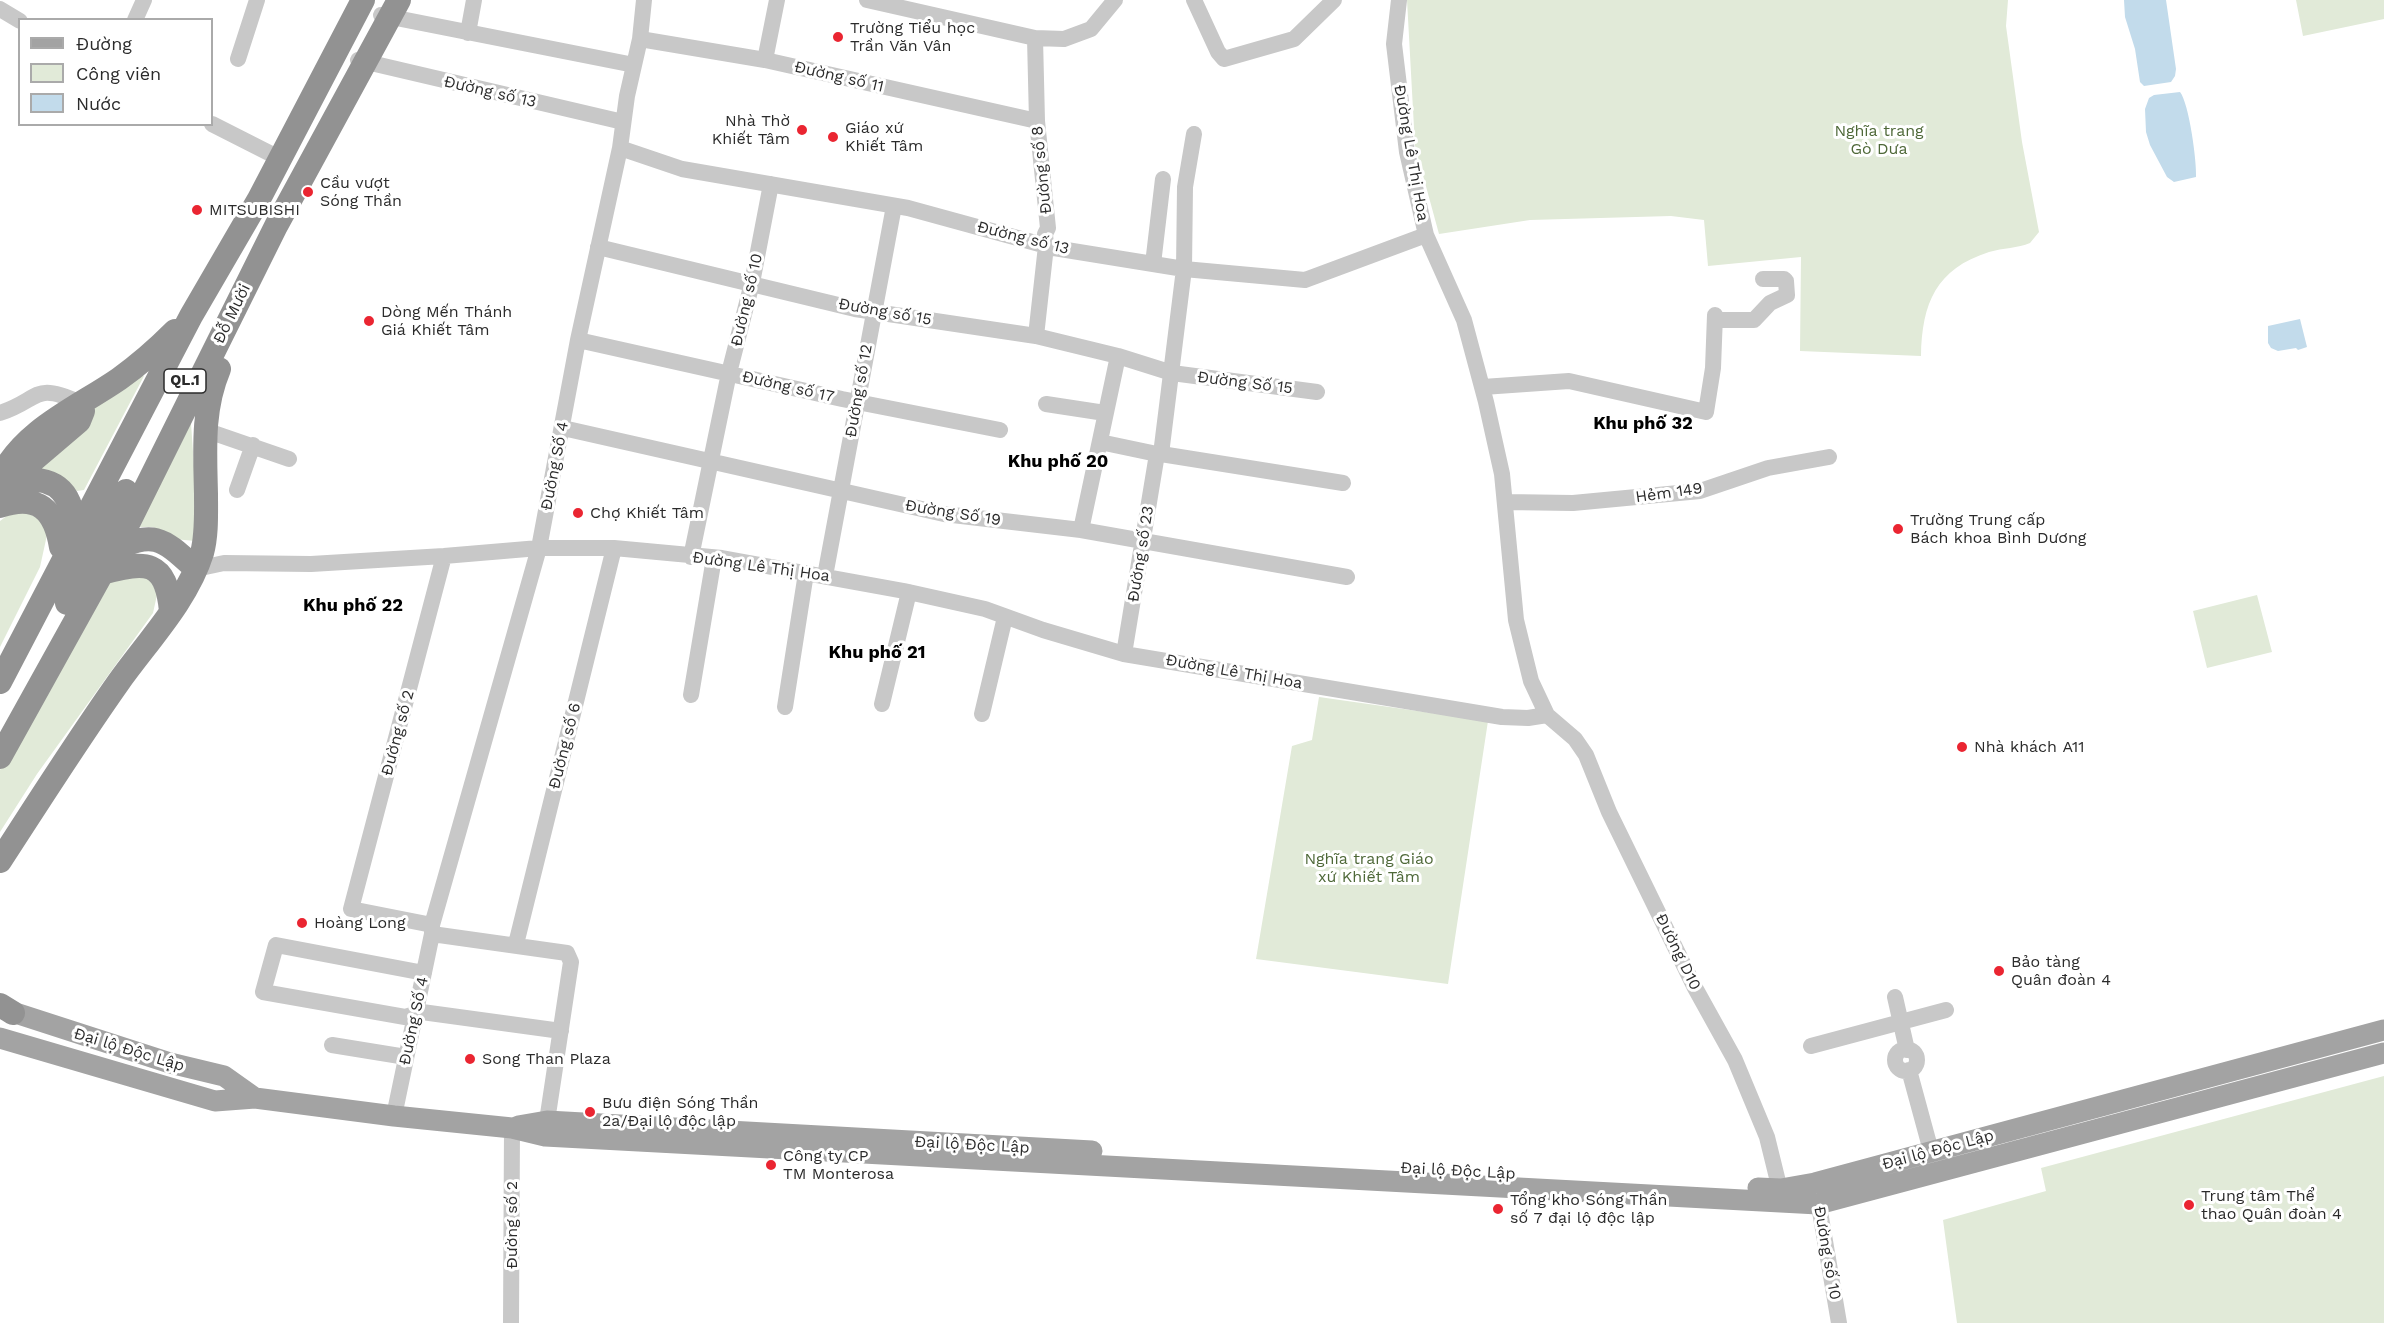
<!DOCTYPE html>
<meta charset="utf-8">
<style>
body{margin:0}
#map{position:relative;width:2384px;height:1323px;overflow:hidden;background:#fff;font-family:"Work Sans",sans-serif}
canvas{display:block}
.legend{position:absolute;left:18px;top:18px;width:195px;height:108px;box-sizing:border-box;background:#fff;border:2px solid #aaa;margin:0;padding:8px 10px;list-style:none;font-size:18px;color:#2b2b2b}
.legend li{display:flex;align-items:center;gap:12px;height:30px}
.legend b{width:30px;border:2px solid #aaa}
</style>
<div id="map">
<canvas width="2384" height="1323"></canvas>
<ul class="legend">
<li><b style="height:8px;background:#a3a3a3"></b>Đường</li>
<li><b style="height:16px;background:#e1ead8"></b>Công viên</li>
<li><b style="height:16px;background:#c2dbeb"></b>Nước</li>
</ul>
</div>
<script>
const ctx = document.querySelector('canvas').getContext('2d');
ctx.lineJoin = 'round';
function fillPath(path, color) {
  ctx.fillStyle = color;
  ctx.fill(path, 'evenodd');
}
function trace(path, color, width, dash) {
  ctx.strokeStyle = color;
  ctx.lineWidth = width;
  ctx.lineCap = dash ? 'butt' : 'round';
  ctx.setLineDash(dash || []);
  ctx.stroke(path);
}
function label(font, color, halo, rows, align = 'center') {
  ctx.font = font + ' "Work Sans",sans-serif';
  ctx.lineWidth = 6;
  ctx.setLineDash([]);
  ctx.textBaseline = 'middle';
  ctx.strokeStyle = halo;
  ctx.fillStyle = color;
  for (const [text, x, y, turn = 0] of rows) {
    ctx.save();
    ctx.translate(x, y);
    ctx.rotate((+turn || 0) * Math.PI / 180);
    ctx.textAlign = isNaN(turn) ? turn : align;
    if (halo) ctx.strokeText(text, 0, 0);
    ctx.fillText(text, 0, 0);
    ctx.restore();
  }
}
fillPath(new Path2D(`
 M 1407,0 L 2008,0 L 2006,26 L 2022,142 L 2039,232 L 2030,243 C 2018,248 2003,248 1989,252 C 1936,269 1922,303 1921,356 L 1800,351 L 1801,257 L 1708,266 L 1704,220 L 1671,216 L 1530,220 L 1439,234 L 1415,146 Z
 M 2296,0 L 2384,0 L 2384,19 L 2303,36 Z
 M 141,374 L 144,376 L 84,490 L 77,491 L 48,474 L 28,466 L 89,407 Z
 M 190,409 L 198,523 L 195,541 L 174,539 L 153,527 L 138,527 Z
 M 22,510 L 41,520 L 47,535 L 40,567 L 0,647 L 0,521 L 8,515 Z
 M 147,571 L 157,595 L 153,613 L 37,774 L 0,832 L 0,770 L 63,651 L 116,573 Z
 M 2257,595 L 2272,652 L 2207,668 L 2193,611 Z
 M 1319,697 L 1488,721 L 1448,984 L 1256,959 L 1292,746 L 1312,740 Z
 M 2384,1076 L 2384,1323 L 1957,1323 L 1943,1220 L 2046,1191 L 2041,1168 Z`), '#e1ead8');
fillPath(new Path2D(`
 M 2124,0 L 2166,0 L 2176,69 L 2175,76 L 2171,82 L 2144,86 L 2140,82 L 2135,49 L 2125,17 Z
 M 2180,92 C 2189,103 2197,162 2196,177 L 2174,182 L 2167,177 L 2150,145 L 2146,132 L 2145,109 L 2149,98 L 2154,95 Z
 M 2300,319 L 2307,347 L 2298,350 L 2296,348 L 2278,351 L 2271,348 L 2268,343 L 2268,326 Z`), '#c2dbeb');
trace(new Path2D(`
 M 867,0 L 1035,38 L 1064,39 L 1091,29 L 1115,0
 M 1194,0 L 1218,52 L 1224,59 L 1294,39 L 1334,0
 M 1399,0 L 1394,44 L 1407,152 L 1426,235 L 1464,320 L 1486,402 L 1502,474 L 1516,620 L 1531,681 L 1547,715 L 1575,739 L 1586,755 L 1609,812 L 1694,986 L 1735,1060 L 1767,1137 L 1782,1198
 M 0,9 L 20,21
 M 381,15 L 634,65
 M 135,20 L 144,0
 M 468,33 L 474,0
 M 1035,38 L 1037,121 L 1048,228 L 1045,234 L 1046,246 L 1036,336
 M 640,39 L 765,60 L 1037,121
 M 238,59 L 257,0
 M 358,60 L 623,122
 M 765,60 L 777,0
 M 212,124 L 279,158
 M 620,148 L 682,169 L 908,208 L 1054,248 L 1184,269 L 1305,280 L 1426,235
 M 598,247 L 855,309 L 1036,336 L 1118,356 L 1172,373 L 1317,392
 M 1153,264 L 1163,179
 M 1715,320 L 1754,320 L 1770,303 L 1787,295 L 1786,281 L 1784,279 L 1763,279
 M 578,340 L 842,399 L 1000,430
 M 1483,387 L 1569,381 L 1706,412 L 1713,368 L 1715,315
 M 1046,404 L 1105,413
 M 0,413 C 42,399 32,381 81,403
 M 563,428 L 944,514 L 1081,530 L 1347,577
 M 205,430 L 289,459
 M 1100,442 L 1157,454
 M 1157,454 L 1161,454 L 1184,269 L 1185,187 L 1194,134
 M 1161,454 L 1343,483
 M 237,490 L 253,445
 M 1505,502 L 1573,503 L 1700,491 L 1768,468 L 1829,457
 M 1081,530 L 1118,356
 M 691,557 L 729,373 L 752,283 L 771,184
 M 196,569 L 224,563 L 311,564 L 444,556 L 539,548 L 614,548 L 722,558 L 904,591 L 985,609 L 1043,630 L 1124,654 L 1502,717 L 1528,718 L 1547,715
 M 825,576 L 894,206
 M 1124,654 L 1157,454
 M 691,695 L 714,558
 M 882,704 L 909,592
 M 785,707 L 806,573
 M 982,714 L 1005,617
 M 432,925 L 351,909 L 444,556
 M 432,934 L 567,953 L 571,962 L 547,1121
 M 516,944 L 614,548
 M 424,973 L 276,945 L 263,992 L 405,1017 L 422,1012 L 561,1031
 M 1895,997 L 1907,1050
 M 332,1045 L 406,1057
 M 1811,1046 L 1946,1010
 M1895 1060a11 11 0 1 1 22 0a11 11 0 1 1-22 0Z
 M 1909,1070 L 1931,1151
 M 394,1116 L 432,934 L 432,925 L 539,548 L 578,340 L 620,148 L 627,96 L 640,39 L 644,0
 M 1817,1194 L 1839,1323
 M 511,1323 L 512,1128`), '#c8c8c8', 16);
trace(new Path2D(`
 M 0,1008 L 170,1063 L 224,1076 L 255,1098
 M 0,1038 L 215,1101 L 255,1098 L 394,1116 L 512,1128 L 545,1136 L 1818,1204 L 2384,1053
 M 518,1126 L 547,1121 L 1092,1151
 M 1758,1188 L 1781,1189 L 1815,1183 L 2384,1030`), '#a3a3a3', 21);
trace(new Path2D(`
 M 25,467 L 79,421 L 83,411 L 82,405
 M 0,478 C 24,429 77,408 119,379 C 140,364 158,348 175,331
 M 8,485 C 33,475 62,478 71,508 C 74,519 70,532 67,542
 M 0,506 C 38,493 55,510 61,547
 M 109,551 C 155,531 160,536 196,569
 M 102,573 C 146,560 166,560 171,611
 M 67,603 L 126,491
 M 0,682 L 191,316 L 259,199 L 363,0
 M 0,757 L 116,548 L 276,226 L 399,0
 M 0,861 C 39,801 77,741 118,683 C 147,642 187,601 202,553 C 207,535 206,513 206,494 C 205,450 202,409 219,369
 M 0,1005 L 13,1013`), '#929292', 24);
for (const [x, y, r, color] of [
 [838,37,6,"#ea2531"],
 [802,130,6,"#ea2531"],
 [833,137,6,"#ea2531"],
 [308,192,6,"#ea2531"],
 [197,210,6,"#ea2531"],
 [369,321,6,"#ea2531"],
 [578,513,6,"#ea2531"],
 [1898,529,6,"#ea2531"],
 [1962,747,6,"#ea2531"],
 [302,923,6,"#ea2531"],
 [1999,971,6,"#ea2531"],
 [470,1059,6,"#ea2531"],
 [590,1112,6,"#ea2531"],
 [771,1165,6,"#ea2531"],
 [2189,1205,6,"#ea2531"],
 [1498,1209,6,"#ea2531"]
]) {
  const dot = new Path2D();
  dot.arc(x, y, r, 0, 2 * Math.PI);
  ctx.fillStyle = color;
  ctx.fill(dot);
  trace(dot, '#fff', 2);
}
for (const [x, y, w] of [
 [185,381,42]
]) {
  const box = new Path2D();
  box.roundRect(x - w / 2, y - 12, w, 24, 4.5);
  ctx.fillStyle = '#fff';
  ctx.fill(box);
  trace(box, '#2b2b2b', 1.5);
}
label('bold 15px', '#2b2b2b', null, [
 ["QL.1",185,381]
]);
label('16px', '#2b2b2b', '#fff', [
 ["Trường Tiểu học",850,28],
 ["Trần Văn Vân",850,46],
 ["Nhà Thờ",790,121,"right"],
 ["Khiết Tâm",790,139,"right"],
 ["Giáo xứ",845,128],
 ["Khiết Tâm",845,146],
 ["Cầu vượt",320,183],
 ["Sóng Thần",320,201],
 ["MITSUBISHI",209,210],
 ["Dòng Mến Thánh",381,312],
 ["Giá Khiết Tâm",381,330],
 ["Chợ Khiết Tâm",590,513],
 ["Trường Trung cấp",1910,520],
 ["Bách khoa Bình Dương",1910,538],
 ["Nhà khách A11",1974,747],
 ["Hoàng Long",314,923],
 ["Bảo tàng",2011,962],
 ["Quân đoàn 4",2011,980],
 ["Song Than Plaza",482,1059],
 ["Bưu điện Sóng Thần",602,1103],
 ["2a/Đại lộ độc lập",602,1121],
 ["Công ty CP",783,1156],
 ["TM Monterosa",783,1174],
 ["Trung tâm Thể",2201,1196],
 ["thao Quân đoàn 4",2201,1214],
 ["Tổng kho Sóng Thần",1510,1200],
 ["số 7 đại lộ độc lập",1510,1218]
], 'left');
label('16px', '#2b2b2b', '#fff', [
 ["Đường số 11",839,77,13],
 ["Đường số 13",490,92,13],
 ["Đường Lê Thị Hoa",1411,153,80],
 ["Đường số 8",1042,170,-96],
 ["Đường số 13",1023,238,14],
 ["Đường số 10",747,300,-77],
 ["Đường số 15",885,312,10],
 ["Đỗ Mười",232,314,-64],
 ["Đường Số 15",1245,383,7],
 ["Đường số 17",788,387,13],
 ["Đường số 12",859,391,-80],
 ["Đường Số 4",555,466,-79],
 ["Hẻm 149",1669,493,-8],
 ["Đường Số 19",953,513,9],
 ["Đường số 23",1141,554,-81],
 ["Đường Lê Thị Hoa",761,567,8],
 ["Đường Lê Thị Hoa",1234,672,10],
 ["Đường số 2",398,733,-75],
 ["Đường số 6",565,746,-76],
 ["Đường D10",1678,952,64],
 ["Đường Số 4",414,1021,-78],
 ["Đại lộ Độc Lập",129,1050,17],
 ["Đại lộ Độc Lập",972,1145,3],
 ["Đại lộ Độc Lập",1938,1150,-15],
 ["Đại lộ Độc Lập",1458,1171,3],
 ["Đường số 2",512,1225,-90],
 ["Đường số 10",1827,1253,80]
]);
label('16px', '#4e6838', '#fff', [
 ["Nghĩa trang",1879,131],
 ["Gò Dưa",1879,149],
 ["Nghĩa trang Giáo",1369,859],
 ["xứ Khiết Tâm",1369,877]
]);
label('bold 18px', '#000', '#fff', [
 ["Khu phố 32",1643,424],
 ["Khu phố 20",1058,462],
 ["Khu phố 22",353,606],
 ["Khu phố 21",877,653]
]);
</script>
